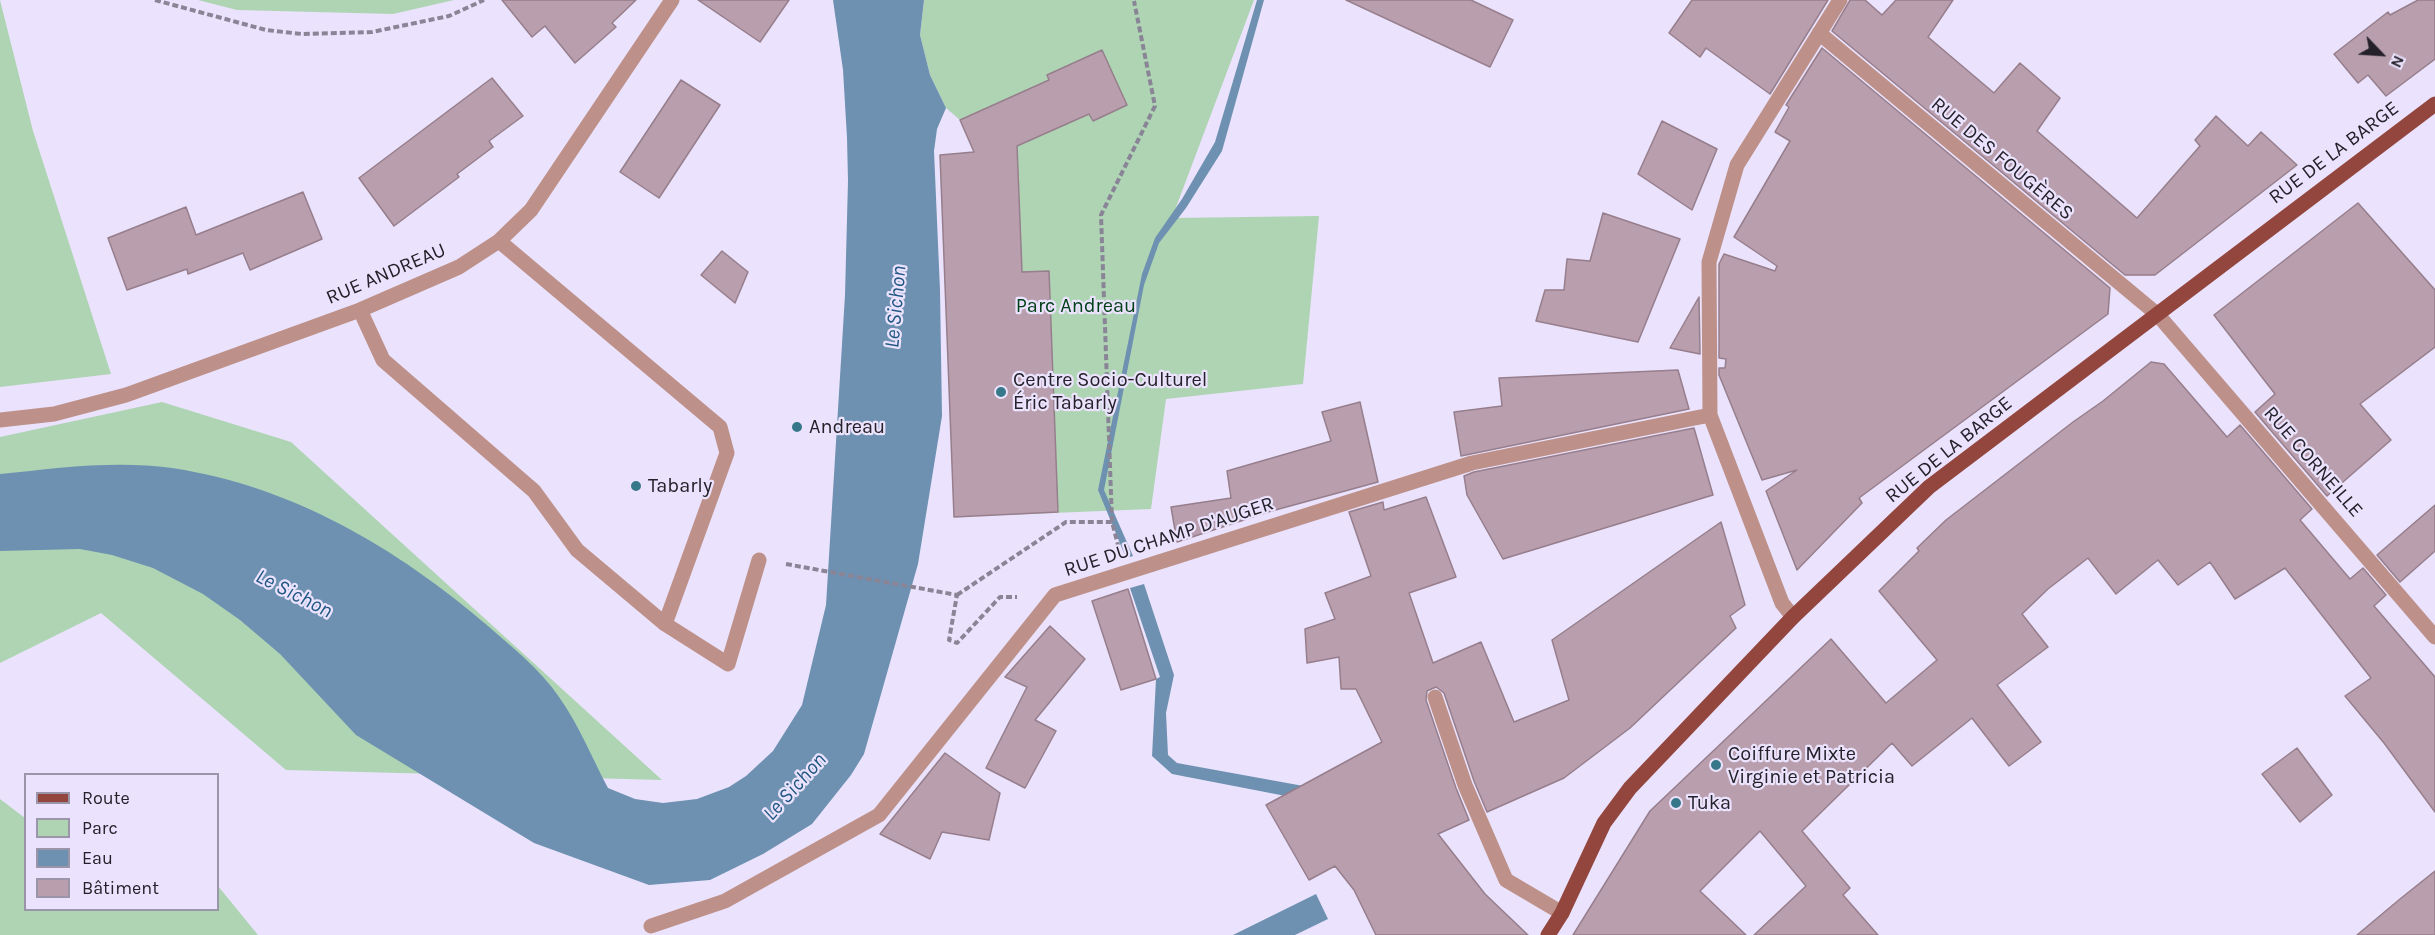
<!DOCTYPE html>
<meta charset="utf-8">
<style>
body{margin:0}
#map{position:relative;width:2435px;height:935px;overflow:hidden;background:#ebe3fd;font-family:Karla,sans-serif}
canvas{display:block}
.legend{position:absolute;left:24px;top:773px;width:195px;height:138px;box-sizing:border-box;background:#ebe3fd;border:2px solid #9b95a9;margin:0;padding:8px 10px;list-style:none;font-size:18px;color:#24212a}
.legend li{display:flex;align-items:center;gap:12px;height:30px}
.legend b{width:30px;border:2px solid #9b95a9}
.north{position:absolute;left:2351px;top:24px;width:60px;height:60px;-webkit-text-stroke:4px #ebe3fd;paint-order:stroke;rotate:115deg;font-size:16px;font-weight:700;line-height:24px;text-align:center;color:#24212a}
.north::after{content:'';display:block;margin:auto;width:21px;height:27px;background:#24212a;clip-path:polygon(50% 0,100% 100%,50% 72%,0 100%)}
</style>
<div id="map">
<canvas width="2435" height="935"></canvas>
<ul class="legend">
<li><b style="height:8px;background:#92463e"></b>Route</li>
<li><b style="height:16px;background:#aed4b4"></b>Parc</li>
<li><b style="height:16px;background:#6e91b1"></b>Eau</li>
<li><b style="height:16px;background:#b99fae"></b>Bâtiment</li>
</ul>
<div class="north">N</div>
</div>
<script>
const ctx = document.querySelector('canvas').getContext('2d');
ctx.lineJoin = 'round';
function fillPath(path, color) {
  ctx.fillStyle = color;
  ctx.fill(path, 'evenodd');
}
function trace(path, color, width, dash) {
  ctx.strokeStyle = color;
  ctx.lineWidth = width;
  ctx.lineCap = dash ? 'butt' : 'round';
  ctx.setLineDash(dash || []);
  ctx.stroke(path);
}
function label(font, color, halo, rows, align = 'center') {
  ctx.font = font + ' Karla,sans-serif';
  ctx.lineWidth = 4.5;
  ctx.setLineDash([]);
  ctx.textBaseline = 'middle';
  ctx.strokeStyle = halo;
  ctx.fillStyle = color;
  for (const [text, x, y, turn = 0] of rows) {
    ctx.save();
    ctx.translate(x, y);
    ctx.rotate((+turn || 0) * Math.PI / 180);
    ctx.textAlign = isNaN(turn) ? turn : align;
    if (halo) ctx.strokeText(text, 0, 0);
    ctx.fillText(text, 0, 0);
    ctx.restore();
  }
}
fillPath(new Path2D(`
 M 0,0 L 33,131 L 111,374 L 0,387 Z
 M 198,0 L 454,0 L 393,14 L 237,10 Z
 M 924,0 L 1254,0 L 1172,218 L 1319,216 L 1303,384 L 1166,399 L 1151,509 L 954,517 L 940,155 L 974,152 L 960,120 L 946,108 L 930,75 L 920,35 Z
 M 162,402 L 291,442 L 662,780 L 286,770 L 101,613 L 0,663 L 0,437 Z
 M 0,799 L 25,818 L 26,910 L 218,910 L 218,886 L 258,935 L 0,935 Z`), '#aed4b4');
fillPath(new Path2D(`
 M 833,0 L 924,0 L 920,35 L 930,75 L 946,108 L 937,129 L 934,151 L 940,290 L 942,416 L 918,564 L 864,754 L 851,775 L 812,824 L 763,854 L 710,880 L 649,885 L 534,843 L 356,735 L 280,654 L 240,620 L 203,594 L 153,568 L 112,555 L 80,549 L 0,551 L 0,474 C 57,468 115,460 172,468 C 292,486 397,548 488,626 C 513,648 540,669 559,697 C 579,725 592,758 608,788 L 635,799 L 663,803 L 697,799 L 729,787 L 746,776 L 773,751 L 802,705 L 826,605 L 845,295 L 848,181 L 847,138 L 843,70 Z
 M 1257,0 L 1264,0 L 1222,151 L 1186,208 L 1159,243 L 1144,285 L 1104,490 L 1133,556 L 1126,558 L 1098,490 L 1142,274 L 1155,238 L 1182,199 L 1215,142 Z
 M 1144,584 L 1174,675 L 1166,713 L 1168,755 L 1177,763 L 1331,791 L 1327,804 L 1172,774 L 1152,756 L 1156,679 L 1160,677 L 1130,588 Z
 M 1316,894 L 1328,919 L 1295,935 L 1233,935 Z`), '#6e91b1');
const building = new Path2D(`
 M 502,0 L 636,0 L 612,23 L 616,27 L 575,63 L 545,26 L 532,37 Z
 M 698,0 L 789,0 L 760,42 Z
 M 1346,0 L 1471,0 L 1513,20 L 1490,67 Z
 M 1692,0 L 1828,0 L 1770,94 L 1706,48 L 1700,57 L 1669,33 Z
 M 1850,0 L 1865,0 L 1882,15 L 1896,0 L 1953,0 L 1928,37 L 1994,93 L 2020,63 L 2060,98 L 2037,131 L 2137,218 L 2200,146 L 2195,140 L 2216,116 L 2248,146 L 2261,132 L 2297,165 L 2155,275 L 2125,275 L 1832,31 Z
 M 2418,0 L 2435,0 L 2435,59 L 2386,96 L 2368,75 L 2358,83 L 2334,54 L 2388,12 L 2390,15 Z
 M 1822,48 L 2110,288 L 2108,314 L 1859,498 L 1862,503 L 1797,570 L 1766,491 L 1797,470 L 1762,480 L 1719,375 L 1719,368 L 1725,368 L 1726,359 L 1719,358 L 1719,264 L 1724,254 L 1775,271 L 1777,266 L 1734,237 L 1790,141 L 1775,132 L 1789,107 L 1786,105 Z
 M 1102,50 L 1127,105 L 1093,121 L 1089,114 L 1017,146 L 1022,272 L 1049,271 L 1058,512 L 954,517 L 940,155 L 974,152 L 960,120 L 1049,80 L 1047,75 Z
 M 492,78 L 523,116 L 489,141 L 493,147 L 457,174 L 459,177 L 394,226 L 359,178 Z
 M 681,80 L 720,105 L 659,198 L 620,172 Z
 M 1662,121 L 1717,149 L 1692,210 L 1638,174 Z
 M 303,192 L 322,239 L 250,270 L 243,253 L 188,274 L 187,269 L 127,290 L 108,238 L 186,207 L 196,235 Z
 M 2358,203 L 2435,290 L 2435,347 L 2360,404 L 2391,440 L 2327,496 L 2255,412 L 2275,394 L 2214,315 Z
 M 1603,213 L 1680,239 L 1638,342 L 1536,321 L 1545,290 L 1564,290 L 1567,259 L 1590,261 Z
 M 722,251 L 748,272 L 735,303 L 701,275 Z
 M 1699,297 L 1700,354 L 1670,348 Z
 M 2151,362 L 2164,364 L 2227,437 L 2240,425 L 2312,509 L 2300,520 L 2350,579 L 2363,568 L 2386,595 L 2374,606 L 2435,677 L 2435,812 L 2384,743 L 2345,696 L 2371,678 L 2285,568 L 2235,599 L 2210,562 L 2178,585 L 2158,560 L 2116,594 L 2088,558 L 2048,589 L 2022,614 L 2048,647 L 1997,685 L 2041,742 L 2009,766 L 1972,718 L 1912,766 L 1892,743 L 1802,831 L 1850,888 L 1843,895 L 1878,935 L 1754,935 L 1806,886 L 1760,831 L 1700,891 L 1746,935 L 1573,935 L 1650,811 L 1831,639 L 1886,703 L 1937,660 L 1879,591 L 1919,551 L 1917,548 L 1946,520 L 2073,422 L 2103,401 Z
 M 1678,370 L 1689,409 L 1461,456 L 1454,412 L 1502,406 L 1499,378 Z
 M 1360,402 L 1378,482 L 1268,512 L 1177,542 L 1171,507 L 1231,498 L 1227,471 L 1331,441 L 1322,412 Z
 M 1694,428 L 1713,495 L 1503,559 L 1467,495 L 1464,476 L 1474,472 Z
 M 1426,497 L 1456,577 L 1409,593 L 1433,663 L 1481,642 L 1514,722 L 1569,700 L 1552,640 L 1721,522 L 1745,605 L 1730,616 L 1736,628 L 1630,728 L 1564,778 L 1487,812 L 1474,781 L 1444,693 L 1436,687 L 1427,691 L 1426,700 L 1456,788 L 1469,820 L 1438,834 L 1485,894 L 1528,935 L 1376,935 L 1354,890 L 1335,866 L 1309,880 L 1266,805 L 1382,742 L 1356,689 L 1341,689 L 1339,657 L 1307,663 L 1305,629 L 1335,619 L 1325,593 L 1371,576 L 1349,512 L 1383,502 L 1384,510 Z
 M 2435,505 L 2435,551 L 2400,582 L 2377,555 Z
 M 1128,589 L 1156,679 L 1121,690 L 1092,601 Z
 M 1050,626 L 1085,659 L 1035,720 L 1056,731 L 1025,788 L 986,768 L 1027,687 L 1005,677 Z
 M 2297,748 L 2332,795 L 2300,822 L 2262,774 Z
 M 945,753 L 1000,793 L 989,840 L 942,832 L 930,859 L 880,834 Z
 M 2435,871 L 2435,935 L 2357,935 L 2400,899 Z`);
fillPath(building, '#b99fae');
trace(building, '#977e8c', 1.5);
trace(new Path2D(`
 M 155,0 L 266,30 L 302,34 L 372,32 L 449,16 L 484,0
 M 1112,522 L 1101,215 L 1155,106 L 1134,1
 M 786,564 L 957,595 L 949,640 L 957,643 L 1000,597 L 1017,597
 M 957,595 L 1066,522 L 1112,522 L 1118,545`), '#8a8596', 4, [6, 3]);
trace(new Path2D(`
 M 1819,33 L 2158,315 L 2435,637
 M 499,241 L 720,427 L 727,453 L 665,624
 M 360,310 L 383,360 L 534,491 L 577,550 L 665,624 L 728,664 L 759,560
 M 0,420 L 54,414 L 126,395 L 360,310 L 459,267 L 499,241 L 531,210 L 672,0
 M 1793,617 L 1782,603 L 1710,415 L 1709,262 L 1737,165 L 1840,0
 M 1435,697 L 1465,785 L 1506,880 L 1562,913
 M 651,926 L 725,901 L 879,815 L 1055,595 L 1472,463 L 1710,415`), '#bd918a', 15);
trace(new Path2D(`
 M 1548,935 L 1562,913 L 1604,823 L 1630,788 L 1793,617 L 1929,487 L 2435,104`), '#92463e', 15);
for (const [x, y, r, color] of [
 [1001,392,6,"#36788a"],
 [797,427,6,"#36788a"],
 [636,486,6,"#36788a"],
 [1716,765,6,"#36788a"],
 [1676,803,6,"#36788a"]
]) {
  const dot = new Path2D();
  dot.arc(x, y, r, 0, 2 * Math.PI);
  ctx.fillStyle = color;
  ctx.fill(dot);
  trace(dot, '#ebe3fd', 2);
}
label('20px', '#24212a', '#ebe3fd', [
 ["RUE DE LA BARGE",2334,153,-37],
 ["RUE DES FOUGÈRES",2002,159,40],
 ["RUE ANDREAU",386,274,-23],
 ["RUE DE LA BARGE",1949,450,-39],
 ["RUE CORNEILLE",2313,462,49],
 ["RUE DU CHAMP D'AUGER",1169,537,-18]
]);
label('20px', '#004017', '#ebe3fd', [
 ["Parc Andreau",1076,306]
]);
label('20px', '#24212a', '#ebe3fd', [
 ["Centre Socio-Culturel",1013,380],
 ["Éric Tabarly",1013,403],
 ["Andreau",809,427],
 ["Tabarly",648,486],
 ["Coiffure Mixte",1728,754],
 ["Virginie et Patricia",1728,777],
 ["Tuka",1688,803]
], 'left');
label('italic 21px', '#225884', '#ebe3fd', [
 ["Le Sichon",896,307,-85],
 ["Le Sichon",294,594,27],
 ["Le Sichon",795,787,-48]
]);
</script>
